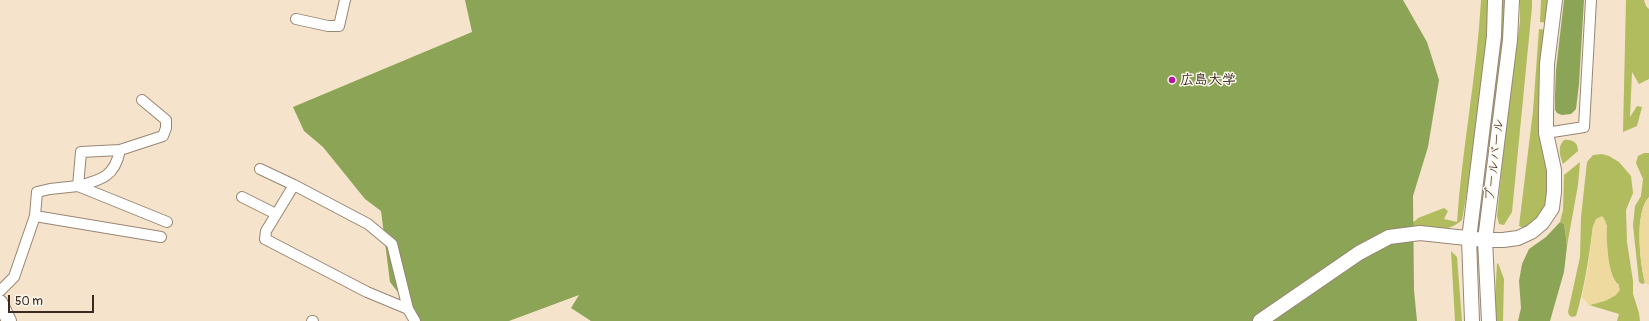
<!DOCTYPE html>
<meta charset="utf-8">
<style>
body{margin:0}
#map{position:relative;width:1649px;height:321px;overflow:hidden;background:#f6e3cb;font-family:Pangolin,sans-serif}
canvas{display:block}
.scale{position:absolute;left:8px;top:295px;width:86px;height:18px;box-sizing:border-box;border:2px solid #3b2a1e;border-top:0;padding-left:5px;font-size:12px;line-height:14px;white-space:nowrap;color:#3b2a1e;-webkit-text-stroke:3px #fbf7ec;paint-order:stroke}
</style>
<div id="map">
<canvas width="1649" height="321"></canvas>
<div class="scale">50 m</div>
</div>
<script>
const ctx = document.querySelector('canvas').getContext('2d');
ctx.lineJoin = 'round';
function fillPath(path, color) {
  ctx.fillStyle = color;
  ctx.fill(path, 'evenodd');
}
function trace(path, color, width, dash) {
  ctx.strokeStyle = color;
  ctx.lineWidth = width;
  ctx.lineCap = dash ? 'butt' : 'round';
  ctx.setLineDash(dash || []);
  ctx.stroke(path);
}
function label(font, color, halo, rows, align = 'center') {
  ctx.font = font + ' Pangolin,"Klee One",sans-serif';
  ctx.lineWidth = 3;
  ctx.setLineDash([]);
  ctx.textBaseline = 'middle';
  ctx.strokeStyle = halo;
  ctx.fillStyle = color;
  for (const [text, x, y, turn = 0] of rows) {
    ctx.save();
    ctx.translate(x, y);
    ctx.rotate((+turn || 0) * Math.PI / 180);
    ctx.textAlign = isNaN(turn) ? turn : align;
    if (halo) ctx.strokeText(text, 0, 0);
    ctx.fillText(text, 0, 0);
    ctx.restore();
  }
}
fillPath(new Path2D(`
 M 1481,0 L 1489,0 L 1486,41 L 1472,163 L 1462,220 C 1443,237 1416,230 1392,228 L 1415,221 L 1418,218 L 1444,208 L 1448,211 L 1444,219 L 1457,222 C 1462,148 1477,74 1481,0 Z
 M 1502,0 L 1508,0 L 1494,122 L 1484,169 L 1502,17 Z
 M 1520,0 L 1532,0 L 1532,7 L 1512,212 L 1504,225 L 1499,224 L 1497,216 L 1504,146 L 1520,21 Z
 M 1541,0 L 1551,0 L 1548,23 L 1540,22 Z
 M 1626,0 L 1644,0 L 1646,6 L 1649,9 L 1649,79 L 1639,84 L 1632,72 L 1630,117 L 1637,106 L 1642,107 L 1637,126 L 1623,132 Z
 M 1539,29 L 1546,30 L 1550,173 L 1546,210 L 1526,229 L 1519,226 L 1533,111 Z
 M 1564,140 C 1572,139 1578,142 1578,151 L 1563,164 C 1560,156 1557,147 1564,140 Z
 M 1644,153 L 1649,153 L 1649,197 C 1634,213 1640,262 1645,283 L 1642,284 L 1639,282 L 1633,225 L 1635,206 L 1641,196 L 1643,179 L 1636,163 L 1638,156 Z
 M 1602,154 L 1609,156 L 1619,162 L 1631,176 L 1633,193 L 1626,210 L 1627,242 L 1633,281 L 1633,294 L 1639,313 L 1640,321 L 1617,321 L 1619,314 L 1589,305 L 1604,301 L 1616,295 L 1619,285 C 1608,277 1604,239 1607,225 L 1593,226 C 1589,256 1585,286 1576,316 L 1572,317 L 1569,315 L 1568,312 L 1580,257 L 1581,217 L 1587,162 L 1593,155 Z
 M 1580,162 L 1578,185 L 1567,246 L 1564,224 L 1560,222 L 1563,210 L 1564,175 Z
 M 1451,251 L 1457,257 L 1462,321 L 1455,321 Z
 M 1498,263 L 1504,279 L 1503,321 L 1496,321 L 1495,297 L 1497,264 Z`), '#b0bc5e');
fillPath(new Path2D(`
 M 465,0 L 1403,0 L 1427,42 L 1439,80 L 1428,147 L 1413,196 L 1414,290 L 1417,321 L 591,321 L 571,308 L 579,295 L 509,321 L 420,321 L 390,282 L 381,211 L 365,199 L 323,147 L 304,131 L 293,107 L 472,32 Z
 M 1564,0 L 1584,0 L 1579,84 L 1576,109 L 1571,114 L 1562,115 L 1557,113 L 1555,110 L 1555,96 L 1556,70 Z
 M 1560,222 L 1564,224 L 1567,246 L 1564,272 L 1550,321 L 1518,321 L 1521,308 L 1519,281 L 1522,264 L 1529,249 L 1546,237 Z`), '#8ca455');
fillPath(new Path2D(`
 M 1649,197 L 1649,284 L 1648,285 L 1645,283 C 1640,263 1634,213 1649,197 Z
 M 1602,216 C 1609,223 1606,233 1607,242 C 1608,255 1609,268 1614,280 C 1616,284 1619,285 1620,290 C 1613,300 1601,302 1589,305 L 1582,297 L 1588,267 L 1593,226 L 1596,219 Z`), '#eeda9e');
const street = new Path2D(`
 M 296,19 L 328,26 L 339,26 L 345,0
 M 1546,133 L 1584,127 L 1591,0
 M 260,169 L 294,185
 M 294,185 L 368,224 L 392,244 L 408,309 L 367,292 L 265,239 L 266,231 Z
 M 78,186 L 167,222
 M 78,186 C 102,180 115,176 120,150
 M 242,197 L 276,214
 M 35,216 L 161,237
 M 0,291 L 14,277 L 35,216 L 37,192 L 50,189 L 78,186 L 81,152 L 120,150 L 163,136 L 166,128 L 166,120 L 142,100
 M 408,309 L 415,321
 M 312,321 L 313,321`);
const secondary = new Path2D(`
 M 0,302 L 9,321
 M 1260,321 L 1359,253 L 1389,237 L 1420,233 L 1485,240 L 1503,240 L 1518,238 L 1531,232 L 1542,223 L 1552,208 L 1554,192 L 1554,170 L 1546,133 L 1546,114 L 1547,64 L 1555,0
 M 1472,321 L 1469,239 L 1494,36 L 1495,0
 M 1489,321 L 1485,240 L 1510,40 L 1512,0`);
trace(street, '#988674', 12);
trace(secondary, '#988674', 16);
trace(street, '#fff', 10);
trace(secondary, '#fff', 14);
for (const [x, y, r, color] of [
 [1172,80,4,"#b5179e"]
]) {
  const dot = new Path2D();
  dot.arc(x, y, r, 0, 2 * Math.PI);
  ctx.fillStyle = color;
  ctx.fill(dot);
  trace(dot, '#fbf7ec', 1.5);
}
label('bold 14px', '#3b2a1e', '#fbf7ec', [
 ["広島大学",1180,80]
], 'left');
label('14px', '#3b2a1e', '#fbf7ec', [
 ["ブールバール",1495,160,-83]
]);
</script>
